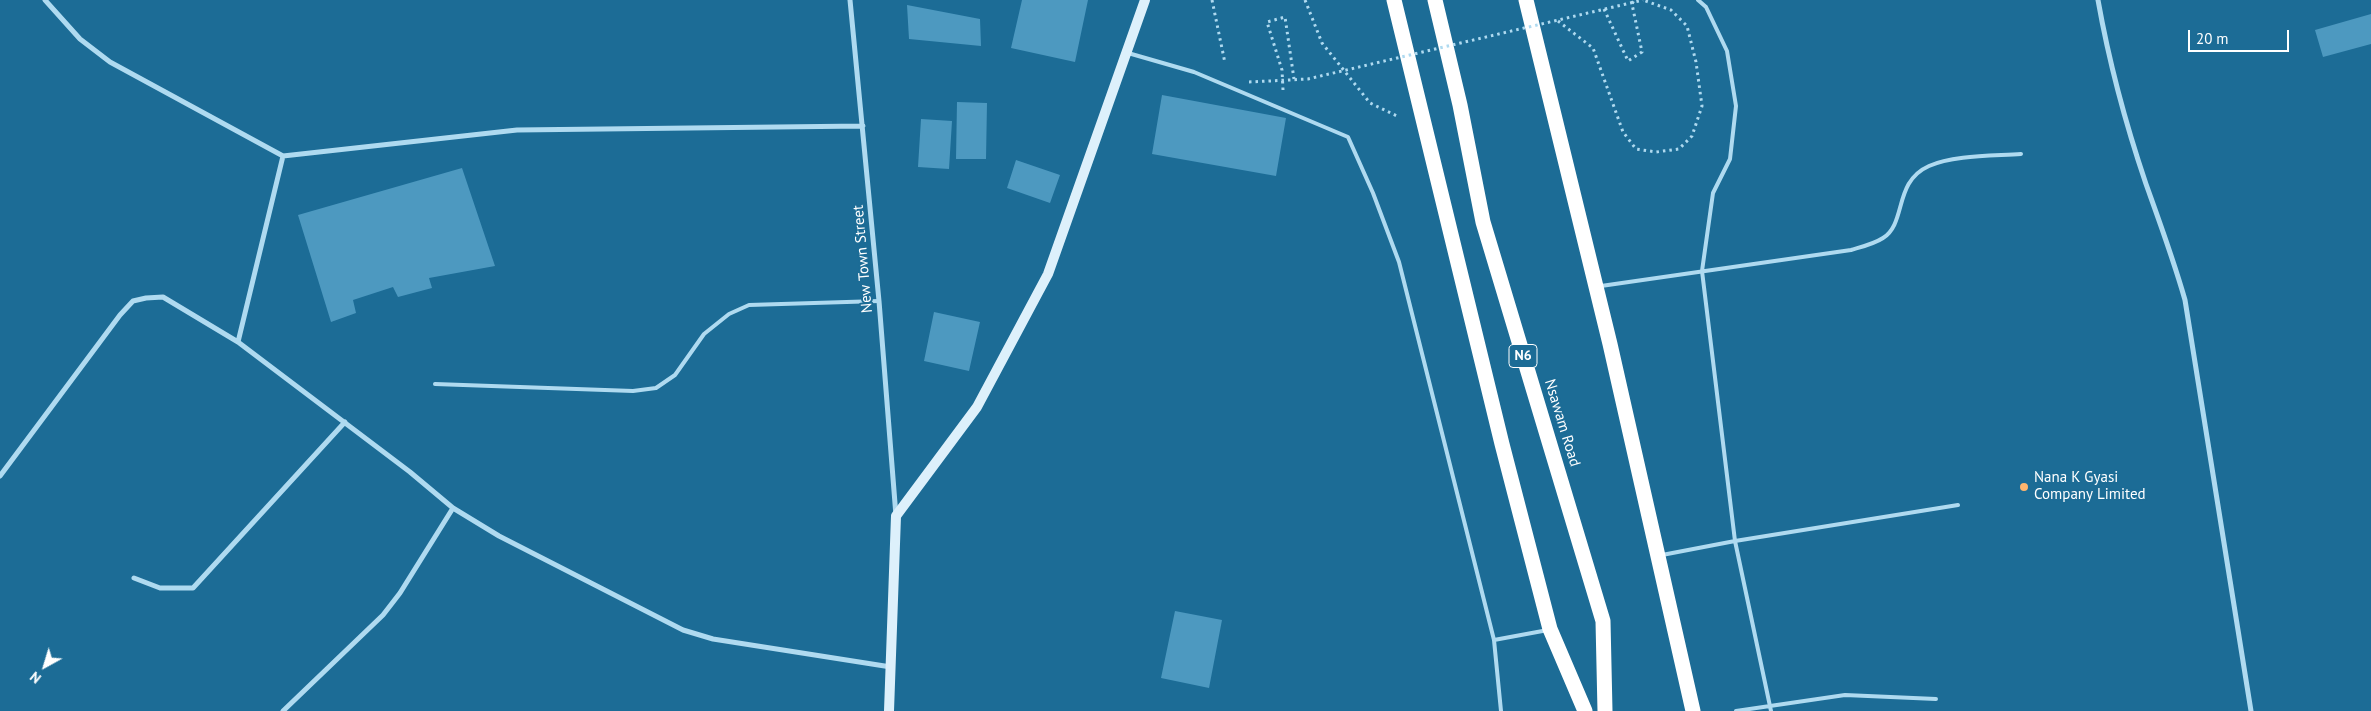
<!DOCTYPE html>
<style>
body{margin:0}
#map{position:relative;width:2371px;height:711px;overflow:hidden;background:#1c6c96;font-family:"PT Sans",sans-serif}
canvas{display:block}
.north{position:absolute;left:20px;top:641px;width:50px;height:50px;-webkit-text-stroke:4px #1c6c96;paint-order:stroke;rotate:219deg;font-size:14px;font-weight:700;line-height:20px;text-align:center;color:#fff}
.north::after{content:'';display:block;margin:auto;width:18px;height:22px;background:#fff;clip-path:polygon(50% 0,100% 100%,50% 72%,0 100%)}
.scale{position:absolute;left:2188px;top:30px;width:101px;height:22px;box-sizing:border-box;border:2px solid #fff;border-top:0;padding-left:6px;font-size:15px;line-height:18px;white-space:nowrap;color:#fff;-webkit-text-stroke:4px #1c6c96;paint-order:stroke}
</style>
<div id="map">
<canvas width="2371" height="711"></canvas>
<div class="north">N</div>
<div class="scale">20 m</div>
</div>
<script>
const ctx = document.querySelector('canvas').getContext('2d');
ctx.lineJoin = 'round';
function fillPath(path, color) {
  ctx.fillStyle = color;
  ctx.fill(path, 'evenodd');
}
function trace(path, color, width, dash) {
  ctx.strokeStyle = color;
  ctx.lineWidth = width;
  ctx.lineCap = dash ? 'butt' : 'round';
  ctx.setLineDash(dash || []);
  ctx.stroke(path);
}
function label(font, color, halo, rows, align = 'center') {
  ctx.font = font + ' "PT Sans",sans-serif';
  ctx.lineWidth = 4;
  ctx.setLineDash([]);
  ctx.textBaseline = 'middle';
  ctx.strokeStyle = halo;
  ctx.fillStyle = color;
  for (const [text, x, y, turn = 0] of rows) {
    ctx.save();
    ctx.translate(x, y);
    ctx.rotate((+turn || 0) * Math.PI / 180);
    ctx.textAlign = isNaN(turn) ? turn : align;
    if (halo) ctx.strokeText(text, 0, 0);
    ctx.fillText(text, 0, 0);
    ctx.restore();
  }
}
fillPath(new Path2D(`
 M 1022,0 L 1088,0 L 1075,62 L 1011,48 Z
 M 907,5 L 980,19 L 981,46 L 909,39 Z
 M 2371,14 L 2371,44 L 2323,57 L 2315,30 Z
 M 1162,95 L 1286,118 L 1276,176 L 1152,154 Z
 M 957,102 L 987,103 L 986,159 L 956,159 Z
 M 921,119 L 952,121 L 949,169 L 918,167 Z
 M 1016,160 L 1060,175 L 1050,203 L 1007,188 Z
 M 462,168 L 495,266 L 429,278 L 432,288 L 398,297 L 393,287 L 353,300 L 356,313 L 331,322 L 298,215 Z
 M 934,312 L 980,322 L 969,371 L 924,361 Z
 M 1175,611 L 1222,620 L 1209,688 L 1161,678 Z`), '#4d99c0');
trace(new Path2D(`
 M 1212,0 L 1225,63
 M 1305,0 L 1322,43 L 1370,103 L 1397,116
 M 1604,9 L 1628,61 L 1642,52 L 1632,4 L 1634,0
 M 1558,21 L 1593,48 L 1623,132 L 1636,149 L 1656,152 L 1679,149 L 1692,136 L 1702,106 L 1696,62 L 1687,26 L 1671,10 L 1643,0
 M 1283,90 L 1282,70 L 1267,22 L 1285,17 L 1294,79`), '#afdaf0', 3, [2.5, 4]);
trace(new Path2D(`
 M 1698,0 L 1706,7 L 1727,51 L 1736,106 L 1730,159 L 1713,193 L 1702,271 L 1735,541 L 1771,711
 M 1128,53 L 1194,72 L 1348,137 L 1373,193 L 1399,262 L 1494,640 L 1548,630
 M 1601,286 L 1851,250 C 1861,247 1874,244 1883,238 C 1907,223 1893,182 1929,166 C 1953,155 1994,156 2021,154
 M 435,384 L 633,391 L 656,388 L 675,375 L 704,334 L 729,314 L 749,305 L 879,301
 M 1662,555 L 1735,541 L 1958,505
 M 1494,640 L 1501,711
 M 1736,711 L 1845,695 L 1936,699`), '#afdaf0', 4);
trace(new Path2D(`
 M 45,0 L 80,39 L 110,62 L 283,156 L 517,130 L 863,126
 M 850,0 L 879,301 L 896,516
 M 2098,0 C 2109,62 2126,125 2146,184 C 2160,223 2174,261 2185,300 L 2251,711
 M 238,342 L 283,156
 M 0,476 L 120,315 L 133,301 L 146,298 L 163,297 L 238,342 L 410,472 L 453,508 L 499,536 L 683,630 L 713,639 L 891,667
 M 134,578 L 160,588 L 193,588 L 345,422
 M 283,711 L 383,615 L 400,593 L 453,508`), '#afdaf0', 5);
trace(new Path2D(`
 M 889,711 L 896,516 L 977,407 L 1048,274 L 1145,0`), '#ddf0fb', 10);
trace(new Path2D(`
 M 1394,0 L 1502,444 L 1550,629 L 1585,711
 M 1435,0 L 1460,105 L 1483,222 L 1603,621 L 1605,711
 M 1526,0 L 1610,344 L 1693,711`), '#fff', 15);
trace(new Path2D(`
 M 1249,82 L 1308,79 L 1643,0`), '#afdaf0', 3, [2.5, 4]);
for (const [x, y, r, color] of [
 [2024,487,5,"#ffb66e"]
]) {
  const dot = new Path2D();
  dot.arc(x, y, r, 0, 2 * Math.PI);
  ctx.fillStyle = color;
  ctx.fill(dot);
  trace(dot, '#1c6c96', 2);
}
for (const [x, y, w] of [
 [1523,356,28]
]) {
  const box = new Path2D();
  box.roundRect(x - w / 2, y - 11.5, w, 23, 4);
  ctx.fillStyle = '#1c6c96';
  ctx.fill(box);
  trace(box, '#fff', 1);
}
label('bold 14px', '#fff', null, [
 ["N6",1523,356]
]);
label('15px', '#fff', '#1c6c96', [
 ["New Town Street",863,259,-95],
 ["Nsawam Road",1562,423,73]
]);
label('15px', '#fff', '#1c6c96', [
 ["Nana K Gyasi",2034,478],
 ["Company Limited",2034,495]
], 'left');
</script>
